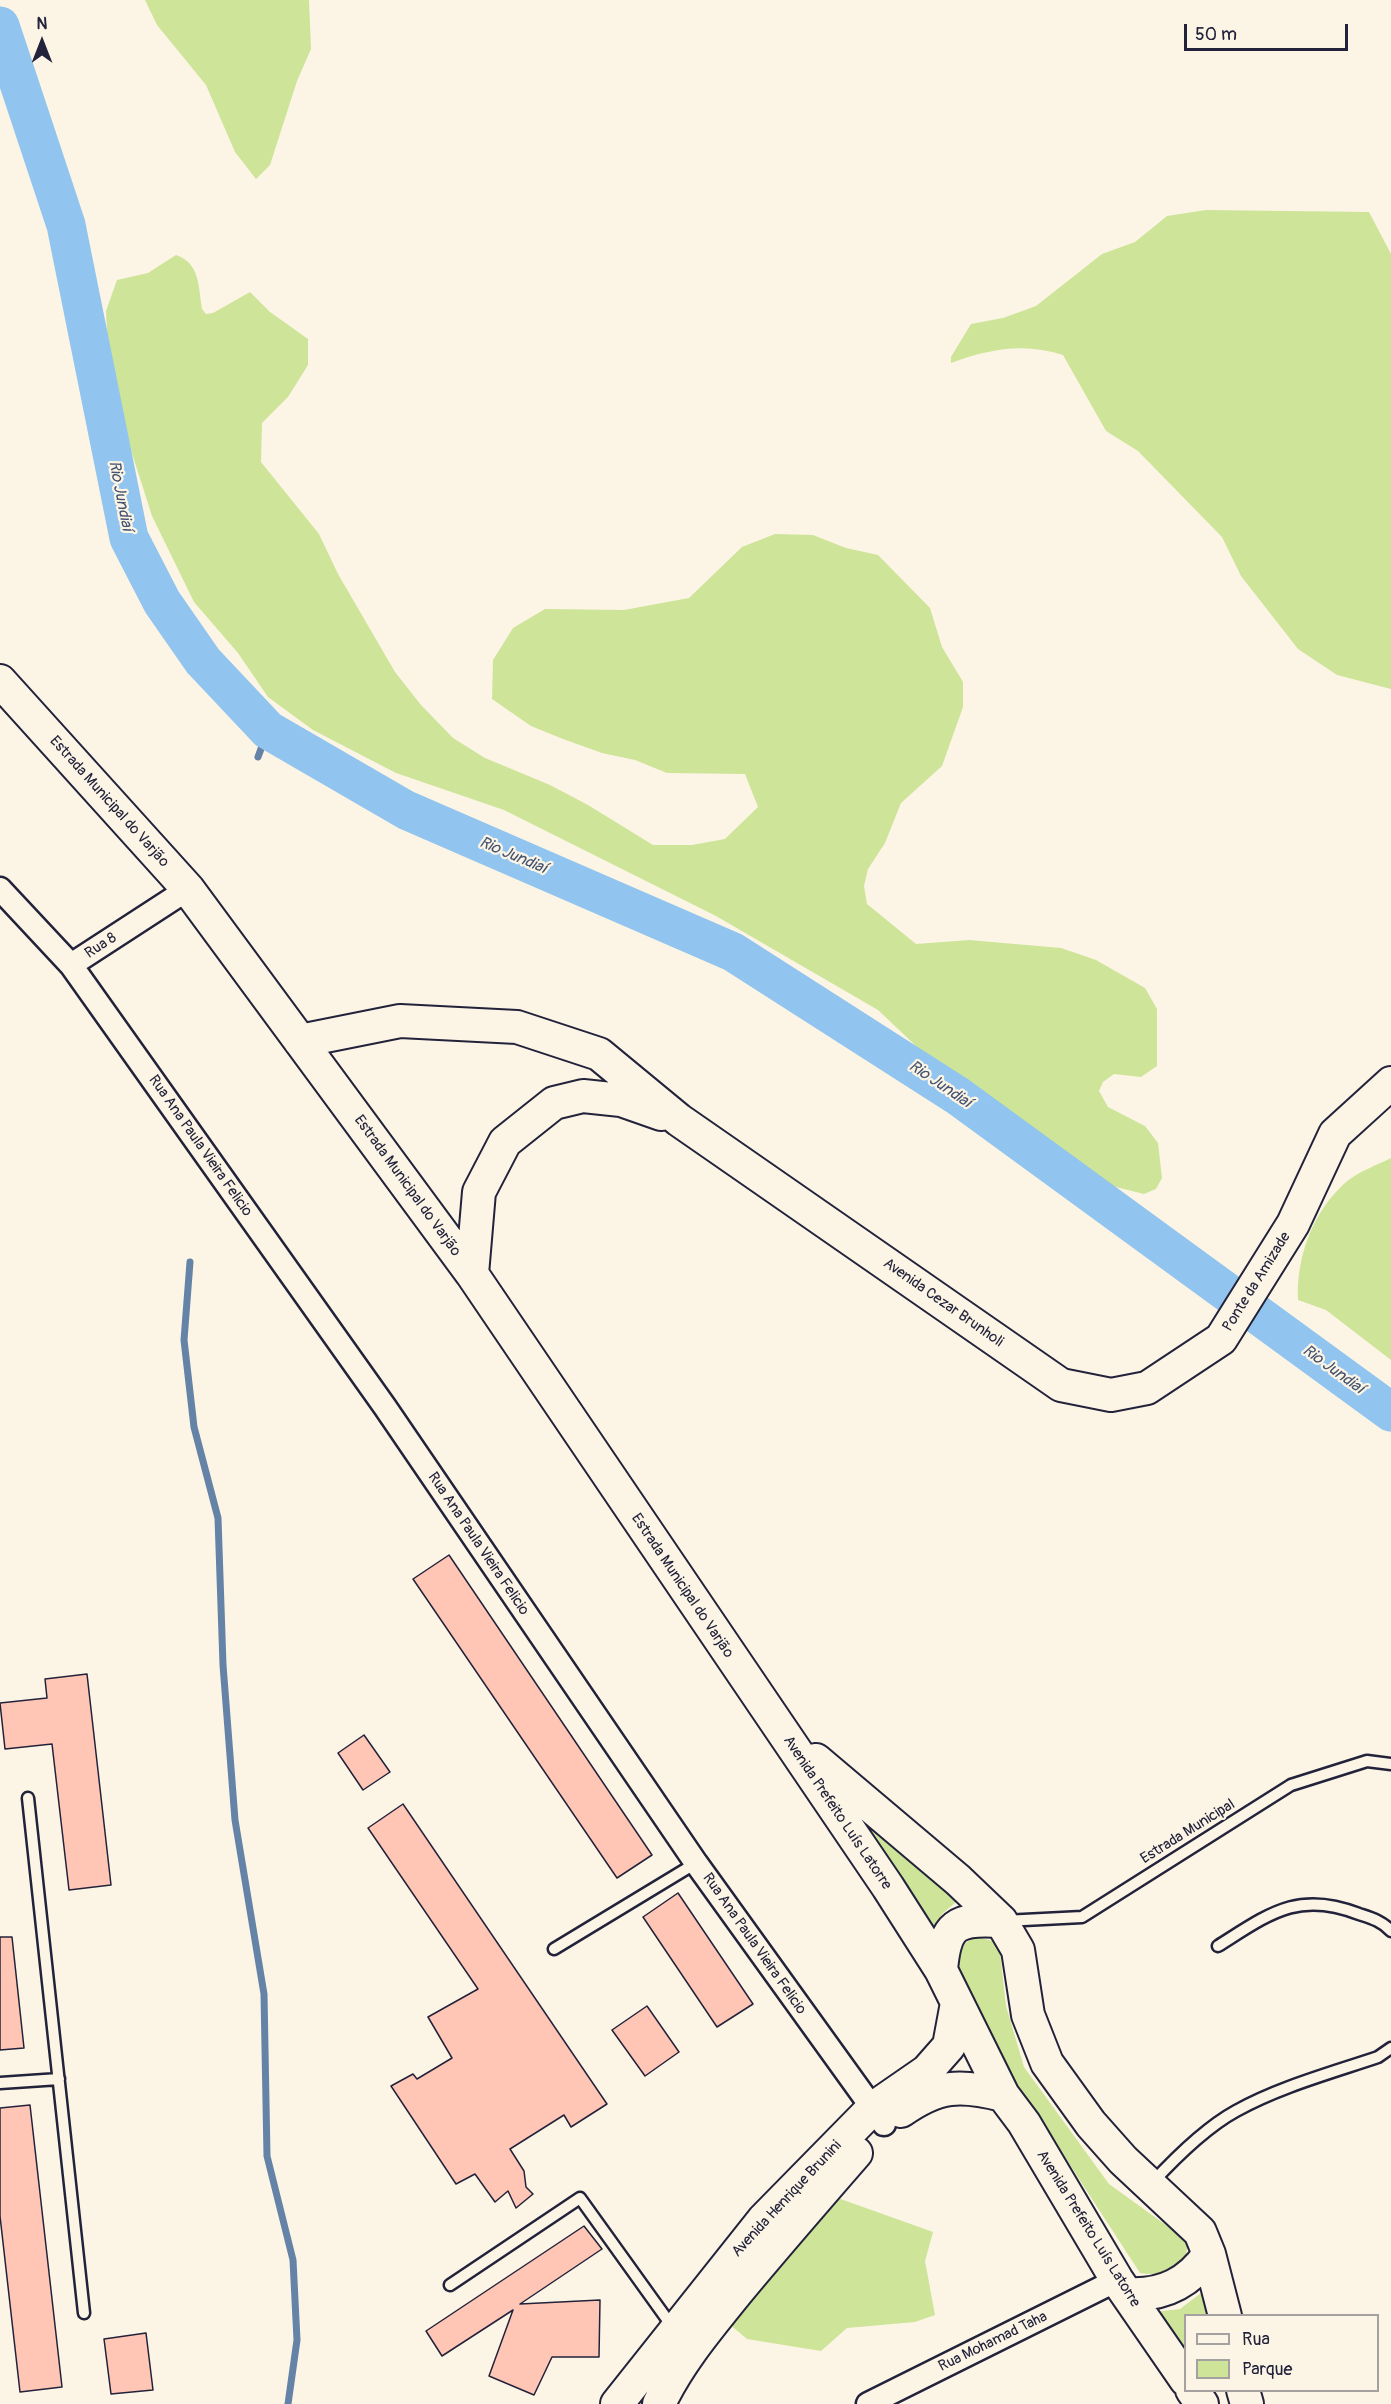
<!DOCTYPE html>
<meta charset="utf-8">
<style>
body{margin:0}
#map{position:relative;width:1391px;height:2404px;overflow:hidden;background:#fcf5e5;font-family:Pangolin,sans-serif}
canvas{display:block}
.legend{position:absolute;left:1184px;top:2314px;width:195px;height:78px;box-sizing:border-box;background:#fcf5e5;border:2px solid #a5a1a1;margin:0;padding:8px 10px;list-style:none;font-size:18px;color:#22223b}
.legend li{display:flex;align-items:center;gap:12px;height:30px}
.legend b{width:30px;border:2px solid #a5a1a1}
.north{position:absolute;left:12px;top:12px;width:60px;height:60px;-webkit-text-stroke:4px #fcf5e5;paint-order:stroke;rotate:0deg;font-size:16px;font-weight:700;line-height:24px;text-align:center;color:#22223b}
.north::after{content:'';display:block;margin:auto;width:21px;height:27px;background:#22223b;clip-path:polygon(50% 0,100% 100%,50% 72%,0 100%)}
.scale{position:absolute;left:1184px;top:24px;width:164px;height:27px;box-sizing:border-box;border:3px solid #22223b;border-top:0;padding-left:8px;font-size:18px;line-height:21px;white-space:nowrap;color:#22223b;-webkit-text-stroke:4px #fcf5e5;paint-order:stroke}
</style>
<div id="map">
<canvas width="1391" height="2404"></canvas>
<ul class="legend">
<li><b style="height:8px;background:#fcf5e5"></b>Rua</li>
<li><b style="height:16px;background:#cde499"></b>Parque</li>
</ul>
<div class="north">N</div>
<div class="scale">50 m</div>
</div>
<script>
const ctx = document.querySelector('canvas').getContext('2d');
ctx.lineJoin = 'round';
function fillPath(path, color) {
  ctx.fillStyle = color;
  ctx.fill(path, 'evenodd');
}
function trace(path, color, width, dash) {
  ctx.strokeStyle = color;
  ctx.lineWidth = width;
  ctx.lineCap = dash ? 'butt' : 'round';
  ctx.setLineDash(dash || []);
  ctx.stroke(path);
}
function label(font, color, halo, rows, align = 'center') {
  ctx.font = font + ' Pangolin,sans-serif';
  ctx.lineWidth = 4.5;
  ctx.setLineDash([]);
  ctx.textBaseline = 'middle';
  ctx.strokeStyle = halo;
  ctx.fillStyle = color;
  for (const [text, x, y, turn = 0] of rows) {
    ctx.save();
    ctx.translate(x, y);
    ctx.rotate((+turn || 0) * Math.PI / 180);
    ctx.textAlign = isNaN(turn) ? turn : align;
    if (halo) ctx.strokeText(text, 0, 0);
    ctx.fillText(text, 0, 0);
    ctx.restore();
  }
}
fillPath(new Path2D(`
 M 145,0 L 309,0 L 311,49 L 297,81 L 270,165 L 256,179 L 235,152 L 206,85 L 157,25 Z
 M 1206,210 L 1369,212 L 1391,254 L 1391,689 L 1337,675 L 1298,649 L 1241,576 L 1222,537 L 1138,451 L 1106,431 L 1063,355 C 1025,342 987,349 951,363 L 951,357 L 971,324 L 1003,318 L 1036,306 L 1102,254 L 1135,242 L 1167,216 Z
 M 176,255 C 200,263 198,286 202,309 L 206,314 L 213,313 L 250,292 L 270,312 L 308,339 L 308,365 L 288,397 L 262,423 L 261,462 L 319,534 L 338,574 L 395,672 L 421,705 L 453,738 L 485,758 L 550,785 L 588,805 L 653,845 L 692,845 L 725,839 L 758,807 L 745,774 L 667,773 L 635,760 L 602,753 L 563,739 L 531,726 L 492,699 L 493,660 L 513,628 L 545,609 L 624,610 L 689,598 L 742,547 L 775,534 L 813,535 L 846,548 L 878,555 L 930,608 L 942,647 L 963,682 L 963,707 L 942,766 L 901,803 L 885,843 L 868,869 L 864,886 L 867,904 L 916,944 L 969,940 L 1061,948 L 1096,960 L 1145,988 L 1157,1009 L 1157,1066 L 1141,1077 L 1114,1074 L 1103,1082 L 1099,1091 L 1108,1107 L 1145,1126 L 1158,1143 L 1162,1178 L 1156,1189 L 1144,1194 L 1104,1184 L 1011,1136 L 878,1010 L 716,916 L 504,810 L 396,773 L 313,730 L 268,697 L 238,653 L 194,602 L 152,516 L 122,422 L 108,351 L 106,311 L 117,280 L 148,273 Z
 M 1391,1158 L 1391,1360 L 1326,1310 L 1298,1300 C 1296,1257 1313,1211 1346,1182 C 1358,1172 1377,1165 1391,1158 Z
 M 843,1806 L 963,1896 L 942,1914 L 933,1932 Z
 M 974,1936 L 993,1941 L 1000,1953 L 1006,2006 L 1024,2067 L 1109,2184 L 1188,2241 L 1185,2263 C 1170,2271 1158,2276 1140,2273 L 1009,2071 L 954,1972 L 960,1948 Z
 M 835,2197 L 933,2232 L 925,2261 L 935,2315 L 915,2322 L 847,2328 L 821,2351 L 747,2339 L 728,2323 Z
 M 1205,2290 L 1211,2315 L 1186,2316 L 1185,2353 L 1155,2312 L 1180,2309 Z`), '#cde499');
trace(new Path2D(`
 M 258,757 L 268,730
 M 190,1262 L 184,1340 L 194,1427 L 218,1518 L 223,1665 L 235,1820 L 264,1994 L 267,2156 L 293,2260 L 297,2340 L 288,2404`), '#6583a6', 7);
trace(new Path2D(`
 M 0,26 L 66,225 L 129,538 L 162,602 L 203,661 L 268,730 L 406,810 L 733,952 L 958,1096 L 1391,1412`), '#91c4ee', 39);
const building = new Path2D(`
 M 449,1555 L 652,1855 L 617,1878 L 413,1579 Z
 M 87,1674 L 111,1885 L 69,1890 L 52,1744 L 5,1749 L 0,1703 L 47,1698 L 45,1679 Z
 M 364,1735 L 390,1772 L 363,1790 L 338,1753 Z
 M 403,1804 L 607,2104 L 571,2127 L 564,2115 L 510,2149 L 524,2171 L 526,2187 L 533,2194 L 516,2208 L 508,2191 L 495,2202 L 475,2174 L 456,2184 L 391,2086 L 413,2074 L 417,2079 L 452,2058 L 428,2017 L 478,1989 L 368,1828 Z
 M 678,1893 L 753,2004 L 717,2027 L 643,1917 Z
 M 0,1937 L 12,1937 L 24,2048 L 0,2050 Z
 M 647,2006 L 679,2052 L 645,2076 L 612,2030 Z
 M 30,2105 L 62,2387 L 20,2392 L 0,2216 L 0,2108 Z
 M 584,2226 L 602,2249 L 520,2304 L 600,2300 L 599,2357 L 552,2357 L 534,2395 L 489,2376 L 513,2310 L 442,2356 L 426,2331 Z
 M 146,2333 L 153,2390 L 111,2394 L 104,2339 Z`);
fillPath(building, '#ffc5b5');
trace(building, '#22223b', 1.5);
const service = new Path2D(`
 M 28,1798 L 84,2313
 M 1004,1921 L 1082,1917 L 1291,1785 L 1367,1761 L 1391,1764
 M 1218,1946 C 1269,1914 1298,1890 1359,1914 C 1371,1918 1382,1921 1391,1931
 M 554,1949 L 696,1863
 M 0,2083 L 59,2079
 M 1152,2183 C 1176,2157 1205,2128 1236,2111 C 1279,2087 1331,2073 1378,2057 L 1391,2048
 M 450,2285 L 580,2198 L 674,2329`);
const minor = new Path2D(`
 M 0,889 L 71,965 L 188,889
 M 71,965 L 385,1407 L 696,1863 L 884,2124
 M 868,2404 L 1117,2280`);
const secondary = new Path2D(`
 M 0,681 L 188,889 L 472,1274 L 888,1887 L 941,1970 L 1003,2095 L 1024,2123 L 1117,2280 L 1186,2380
 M 300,1041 L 400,1021 L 517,1027 L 599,1054 L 679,1120 L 1061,1385 L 1111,1395 L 1147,1388 L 1221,1339 L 1293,1224 L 1335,1134 L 1391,1083
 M 472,1274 L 479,1192 L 505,1142 L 554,1103 L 583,1096 L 621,1100 L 661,1114
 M 816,1760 L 958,1880 L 1001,1921 L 1018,1950 L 1028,2015 L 1047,2063 L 1091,2124 L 1123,2160 L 1200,2232 L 1209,2254 L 1225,2316
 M 941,1970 C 945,1924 956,1918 1001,1921
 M 901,2111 C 938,2085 960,2084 1003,2095
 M 1128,2294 C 1163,2296 1189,2283 1209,2254
 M 1192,2390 L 1202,2404
 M 1243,2390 L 1247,2404
 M 617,2404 L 764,2219 L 872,2109 L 927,2071 L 949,2046 L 957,2003
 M 659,2404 C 679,2362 708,2328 737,2292 C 776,2245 816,2199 856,2153`);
trace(service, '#22223b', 15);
trace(minor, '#22223b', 27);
trace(secondary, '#22223b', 36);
trace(service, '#fcf5e5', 10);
trace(minor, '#fcf5e5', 22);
trace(secondary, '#fcf5e5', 32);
label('15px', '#22223b', '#fcf5e5', [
 ["Estrada Municipal do Varjão",109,802,48],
 ["Rua 8",101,946,-33],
 ["Rua Ana Paula Vieira Felicio",200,1146,55],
 ["Estrada Municipal do Varjão",407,1186,54],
 ["Ponte da Amizade",1257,1282,-58],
 ["Avenida Cezar Brunholi",943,1303,35],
 ["Rua Ana Paula Vieira Felicio",478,1544,56],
 ["Estrada Municipal do Varjão",682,1586,56],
 ["Avenida Prefeito Luís Latorre",837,1813,56],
 ["Estrada Municipal",1188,1832,-32],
 ["Rua Ana Paula Vieira Felicio",754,1944,55],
 ["Avenida Henrique Brunini",787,2199,-47],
 ["Avenida Prefeito Luís Latorre",1088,2229,58],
 ["Rua Mohamad Taha",993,2342,-26]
]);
label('italic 16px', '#435371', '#fcf5e5', [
 ["Rio Jundiaí",120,496,79],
 ["Rio Jundiaí",513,856,23],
 ["Rio Jundiaí",940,1085,34],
 ["Rio Jundiaí",1333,1370,36]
]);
</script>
